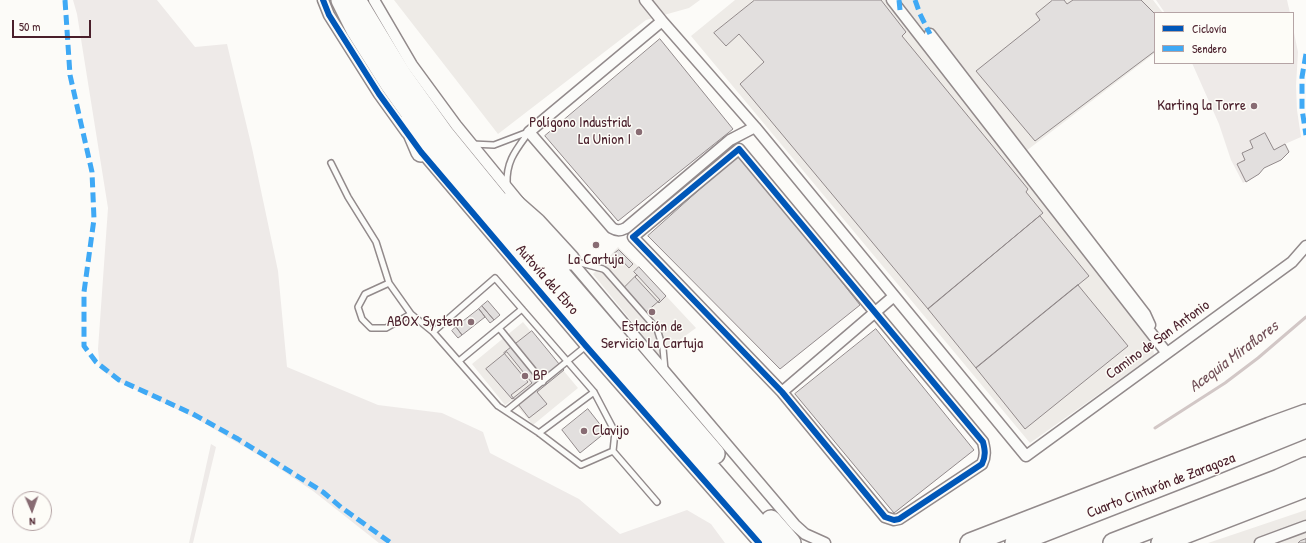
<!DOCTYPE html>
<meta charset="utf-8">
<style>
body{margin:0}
#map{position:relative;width:1306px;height:543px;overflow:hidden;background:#fcfbf8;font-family:"Patrick Hand",sans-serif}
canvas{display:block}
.legend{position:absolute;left:1154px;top:12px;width:140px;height:52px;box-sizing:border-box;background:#fdfcf7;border:1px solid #b5a4a5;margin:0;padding:5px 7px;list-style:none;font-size:12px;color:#4a1f2b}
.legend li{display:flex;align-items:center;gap:8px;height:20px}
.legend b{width:20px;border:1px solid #b5a4a5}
.north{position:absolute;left:12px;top:491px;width:40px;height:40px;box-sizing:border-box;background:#fdfcf7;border:1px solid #b5a4a5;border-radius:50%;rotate:178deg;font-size:11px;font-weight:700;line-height:16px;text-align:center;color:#4a1f2b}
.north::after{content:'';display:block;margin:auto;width:14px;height:18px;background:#886c73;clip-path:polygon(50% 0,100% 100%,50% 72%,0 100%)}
.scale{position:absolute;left:12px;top:20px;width:79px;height:18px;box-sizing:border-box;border:2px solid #4a1f2b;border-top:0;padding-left:5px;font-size:12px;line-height:14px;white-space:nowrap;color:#4a1f2b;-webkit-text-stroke:3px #fdfcf7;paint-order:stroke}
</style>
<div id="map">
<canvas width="1306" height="543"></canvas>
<ul class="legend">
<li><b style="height:5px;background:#0057b8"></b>Ciclovía</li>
<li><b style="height:5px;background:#3fa9f5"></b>Sendero</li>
</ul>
<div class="north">N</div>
<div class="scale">50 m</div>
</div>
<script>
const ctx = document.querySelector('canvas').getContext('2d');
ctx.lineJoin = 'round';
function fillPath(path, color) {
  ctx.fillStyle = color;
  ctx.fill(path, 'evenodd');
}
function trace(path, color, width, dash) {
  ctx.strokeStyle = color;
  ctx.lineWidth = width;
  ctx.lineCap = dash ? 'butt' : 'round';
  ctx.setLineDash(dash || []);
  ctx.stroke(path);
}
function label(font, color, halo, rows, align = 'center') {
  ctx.font = font + ' "Patrick Hand",sans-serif';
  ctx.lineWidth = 3;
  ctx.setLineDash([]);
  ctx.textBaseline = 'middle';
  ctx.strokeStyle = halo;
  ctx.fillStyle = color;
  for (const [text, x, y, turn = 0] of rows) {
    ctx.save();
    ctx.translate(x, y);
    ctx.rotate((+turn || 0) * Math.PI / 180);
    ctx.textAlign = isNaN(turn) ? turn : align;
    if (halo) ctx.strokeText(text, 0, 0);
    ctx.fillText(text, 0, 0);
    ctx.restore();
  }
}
fillPath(new Path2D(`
 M 394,0 L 700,0 L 689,8 L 646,20 L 498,134 Z
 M 735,0 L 1153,0 L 1163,13 L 1155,13 L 1155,53 L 1026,151 L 1148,312 L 1154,355 L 1030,443 L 691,36 Z
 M 618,247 L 639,267 L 696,328 L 659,355 L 593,274 Z
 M 523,322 L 578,388 L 533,425 L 512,400 L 505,405 L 472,364 Z
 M 1306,510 L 1306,543 L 1208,543 Z`), '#eeebe7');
fillPath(new Path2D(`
 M 73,0 L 157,0 L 195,47 L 227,44 L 252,148 L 278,271 L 287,367 L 378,405 L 442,413 L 483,432 L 490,453 L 579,499 L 620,534 L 687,510 L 711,524 L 725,543 L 379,543 L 313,491 L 265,459 L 197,419 L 120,382 L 100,369 L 98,349 L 108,208 L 77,14 Z
 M 1156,0 L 1287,0 L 1290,13 L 1165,13 Z
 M 1293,28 L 1298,52 L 1296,86 L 1297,110 L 1301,137 L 1285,144 L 1289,152 L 1281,160 L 1264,168 L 1259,174 L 1243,183 L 1231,160 L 1219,124 L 1192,63 L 1293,63 Z
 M 211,444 L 216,447 L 193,543 L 189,543 Z`), '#eeeae8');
trace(new Path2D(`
 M 1155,428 L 1225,383 L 1258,358 L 1306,317`), '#d2c7c6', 3);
const building = new Path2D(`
 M 755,0 L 881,0 L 906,32 L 902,36 L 1028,189 L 1026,192 L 1043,213 L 928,309 L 740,84 L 764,62 L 739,34 L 726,46 L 714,33 Z
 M 1053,0 L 1064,0 L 1067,4 L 1073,0 L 1141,0 L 1155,14 L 1155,51 L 1035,141 L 976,71 L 1040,20 L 1036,14 Z
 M 660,39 L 733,129 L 618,221 L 545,136 Z
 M 1265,133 L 1274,150 L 1285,144 L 1289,152 L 1281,160 L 1264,168 L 1259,174 L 1246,182 L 1237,164 L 1245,160 L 1242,153 L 1253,148 L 1250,141 Z
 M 740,154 L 860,305 L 780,369 L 648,236 Z
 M 1040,216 L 1089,276 L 976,368 L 928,309 Z
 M 619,250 L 633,264 L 629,268 L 615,253 Z
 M 639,267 L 666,296 L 659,303 L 635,277 L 637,275 L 634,272 Z
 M 637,275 L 660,300 L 646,312 L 624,288 Z
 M 1078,285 L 1128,346 L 1025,429 L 976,368 Z
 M 488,301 L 500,315 L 494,320 L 482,306 Z
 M 482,306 L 494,320 L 490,323 L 479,309 Z
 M 479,309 L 485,317 L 462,335 L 456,327 Z
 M 456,327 L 462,335 L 458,338 L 452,331 Z
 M 876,329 L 974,450 L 894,513 L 795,394 Z
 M 532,331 L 564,370 L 537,392 L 547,404 L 529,418 L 511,395 L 528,382 L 504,353 Z
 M 507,352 L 532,383 L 512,399 L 486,369 Z
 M 588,409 L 606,432 L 580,453 L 562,430 Z
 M 1306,539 L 1306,543 L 1298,543 L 1300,541 Z`);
fillPath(building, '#e2dfde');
trace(building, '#928a8b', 1);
const lane = new Path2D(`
 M 472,144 L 494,145 L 528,132
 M 331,163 L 348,197 L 376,242 L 389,283 L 411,314 L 433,332
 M 507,184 C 506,161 516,150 529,132
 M 573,261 L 603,269 L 606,271 L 657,329 L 663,348 L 665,370
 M 389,283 L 365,294 L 358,307 L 362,319 L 371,328 L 386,328 L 411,314
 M 499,328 L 543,382
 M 459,361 L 522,309
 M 506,411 L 586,346
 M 539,433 L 594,392
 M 613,451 L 581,465 L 539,433 L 498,406 L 433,332 L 495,278 L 594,392 L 615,432 L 613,451 L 657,502`);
const street = new Path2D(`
 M 323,0 L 329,15 L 379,94 L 407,133
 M 374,0 L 412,65 L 456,125 L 519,202
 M 645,0 L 662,21 L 755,127 L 1026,456 L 1292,262 L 1306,246
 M 892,0 L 1166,352
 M 662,21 L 529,132 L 612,228 C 617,231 620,231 626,228 L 730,140 L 755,127
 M 930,34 L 1145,314 L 1150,325
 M 419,149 L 586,346 L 759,543
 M 739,149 L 983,442 C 985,450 986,456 982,464 L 899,519 L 894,520 L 885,517 L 782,392 L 633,237 Z
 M 570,260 L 795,525 L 805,534 L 825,543
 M 782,392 L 894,296
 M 1260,543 L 1306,526`);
const highway = new Path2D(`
 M 341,0 L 356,30 L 390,84 L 432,143 L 541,274 L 775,543
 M 356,0 L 401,74 L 444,134 L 524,232 L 715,454
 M 408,124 L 412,131 L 421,152
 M 511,201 L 536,223 L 570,260
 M 771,520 L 791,543
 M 970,543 L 1270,427 L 1306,414
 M 1015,543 L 1197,472 L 1306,428
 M 1113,543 L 1279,479 L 1306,467
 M 1161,543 L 1306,487`);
trace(lane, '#928a8b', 8);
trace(street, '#928a8b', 13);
trace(highway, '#928a8b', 22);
trace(lane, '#fbfbf9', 5);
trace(street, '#fbfbf9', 10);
trace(highway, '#fbfbf9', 19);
trace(new Path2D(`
 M 65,0 L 70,75 L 92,172 L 94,219 L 84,292 L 84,346 L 96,362 L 119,380 L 193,414 L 238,439 L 323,492 L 342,508 L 391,543
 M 899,0 L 900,10
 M 915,0 L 920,14 L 930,34
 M 1306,54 L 1302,77 L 1302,109 L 1306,135`), '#3fa9f5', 5, [10, 5]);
trace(new Path2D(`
 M 323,0 L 329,15 L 379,94 L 421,152 L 586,346 L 759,543
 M 739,149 L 983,442 C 985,450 986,456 982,464 L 899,519 L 894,520 L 885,517 L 782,392 L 633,237 Z`), '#0057b8', 6);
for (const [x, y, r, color] of [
 [1254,106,4,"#886c73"],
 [639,132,4,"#886c73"],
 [596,245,4,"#886c73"],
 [652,312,4,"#886c73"],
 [471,322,4,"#886c73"],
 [525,376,4,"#886c73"],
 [584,431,4,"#886c73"]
]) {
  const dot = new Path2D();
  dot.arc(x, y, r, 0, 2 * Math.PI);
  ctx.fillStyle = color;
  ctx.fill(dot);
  trace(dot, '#fdfcf7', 1.5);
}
label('15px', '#4a1f2b', '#fdfcf7', [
 ["Karting la Torre",1246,106],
 ["Polígono Industrial",631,123],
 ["La Union I",631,140],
 ["La Cartuja",596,260,"center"],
 ["ABOX System",463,322],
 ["Estación de",652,327,"center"],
 ["Servicio La Cartuja",652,344,"center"],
 ["BP",533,376,"left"],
 ["Clavijo",592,431,"left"]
], 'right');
label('15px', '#4a1f2b', '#fdfcf7', [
 ["Autovía del Ebro",547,280,49],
 ["Camino de San Antonio",1158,340,-36],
 ["Cuarto Cinturón de Zaragoza",1161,486,-21]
]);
label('italic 16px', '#73525a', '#fdfcf7', [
 ["Acequia Miraflores",1234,357,-37]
]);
</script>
